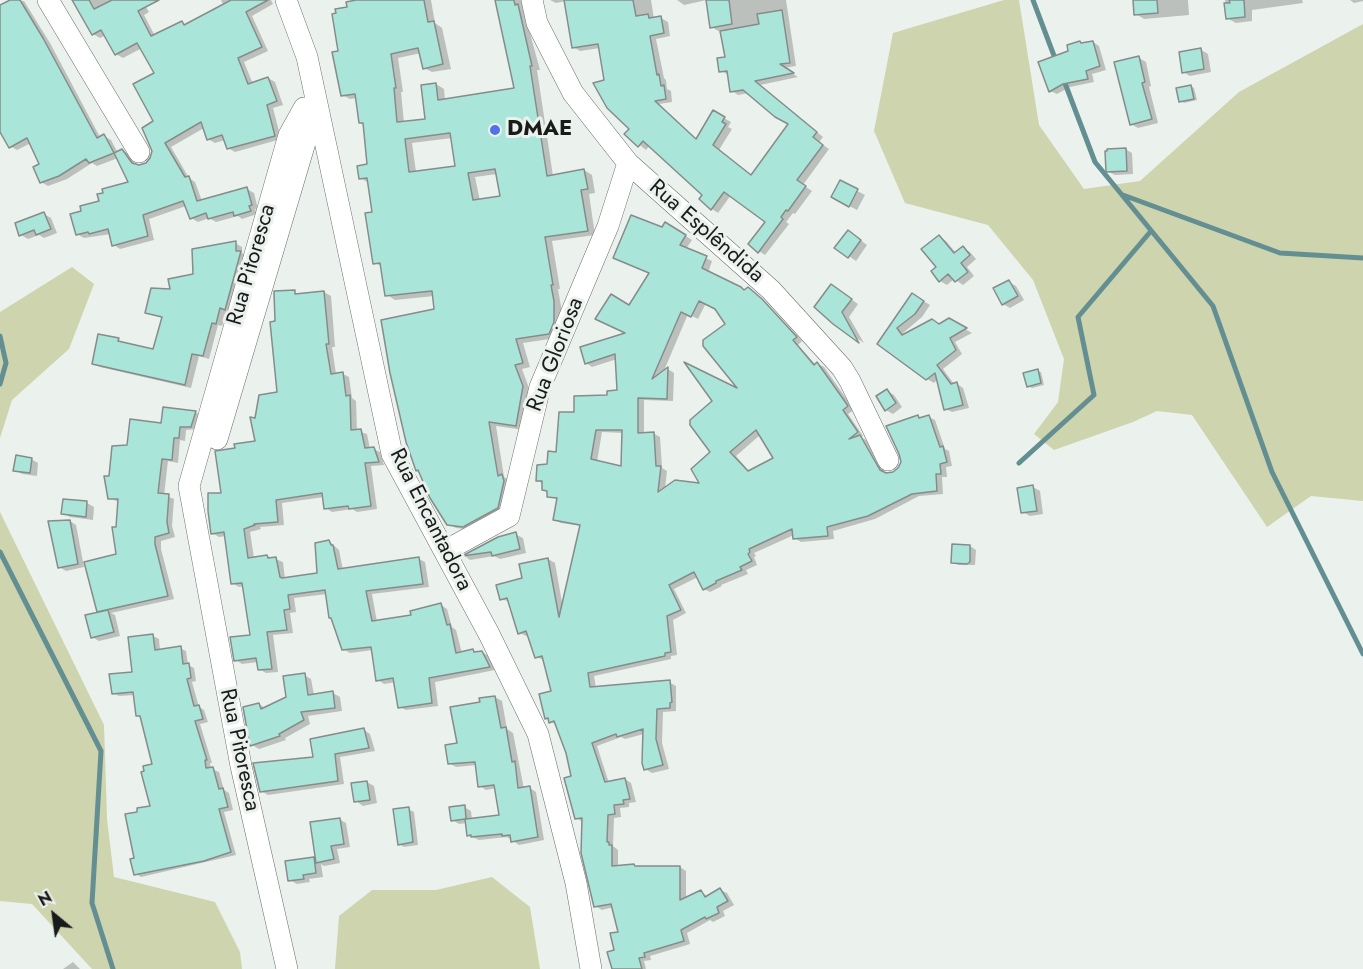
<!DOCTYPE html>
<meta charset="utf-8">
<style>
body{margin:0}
#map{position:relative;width:1363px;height:969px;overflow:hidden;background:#ebf1ed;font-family:Jost,sans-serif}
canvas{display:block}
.north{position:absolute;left:24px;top:885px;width:60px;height:60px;-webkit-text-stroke:4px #ebf1ed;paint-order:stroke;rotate:331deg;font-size:16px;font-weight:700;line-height:24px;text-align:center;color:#191b1a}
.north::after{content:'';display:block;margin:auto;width:21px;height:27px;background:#191b1a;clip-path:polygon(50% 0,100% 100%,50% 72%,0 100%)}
</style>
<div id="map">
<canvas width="1363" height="969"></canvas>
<div class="north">N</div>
</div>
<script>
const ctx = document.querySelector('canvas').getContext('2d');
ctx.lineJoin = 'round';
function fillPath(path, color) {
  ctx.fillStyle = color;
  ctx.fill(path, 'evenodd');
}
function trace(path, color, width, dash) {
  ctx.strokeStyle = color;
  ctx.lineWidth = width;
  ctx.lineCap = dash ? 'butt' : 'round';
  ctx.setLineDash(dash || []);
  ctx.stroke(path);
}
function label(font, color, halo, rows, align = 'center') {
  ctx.font = font + ' Jost,sans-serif';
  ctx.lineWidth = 6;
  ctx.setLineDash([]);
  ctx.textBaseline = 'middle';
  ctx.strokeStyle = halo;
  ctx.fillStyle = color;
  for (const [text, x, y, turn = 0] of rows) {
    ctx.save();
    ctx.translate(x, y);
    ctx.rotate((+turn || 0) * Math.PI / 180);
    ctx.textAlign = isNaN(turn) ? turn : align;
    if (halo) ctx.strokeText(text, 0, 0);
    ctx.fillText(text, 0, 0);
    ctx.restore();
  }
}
fillPath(new Path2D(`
 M 1004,0 L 1019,0 L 1039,125 L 1084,189 L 1140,181 L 1239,92 L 1363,24 L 1363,501 L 1311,496 L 1267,527 L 1192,415 L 1157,411 L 1133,422 L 1054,450 L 1034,434 L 1058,402 L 1064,359 L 1033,280 L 988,225 L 905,203 L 874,131 L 893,33 Z
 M 72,267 L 94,284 L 69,349 L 12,400 L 0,438 L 0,312 Z
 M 0,512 L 104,725 L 107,819 L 114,877 L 215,902 L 240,952 L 242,969 L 92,969 L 32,904 L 0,901 Z
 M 492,877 L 530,907 L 540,969 L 335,969 L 339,916 L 372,890 L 436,890 Z`), '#ced4ad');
fillPath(new Path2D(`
 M 13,0 L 24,1 L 50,43 L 100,137 L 104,136 L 111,140 L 118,153 L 122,150 L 129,154 L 137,166 L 147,164 L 152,158 L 156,74 L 142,48 L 123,58 L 116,54 L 106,35 L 100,38 L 93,34 L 74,0 L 142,0 L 149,12 L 144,15 L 155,36 L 182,23 L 186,25 L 224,6 L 221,0 L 271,0 L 273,4 L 252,16 L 268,51 L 244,62 L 253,84 L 268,78 L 275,82 L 283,105 L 273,108 L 281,139 L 235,152 L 228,148 L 225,140 L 215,143 L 208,139 L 204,128 L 171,147 L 189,178 L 195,182 L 202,201 L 247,189 L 254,193 L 258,209 L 255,209 L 257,214 L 242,219 L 238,216 L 216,222 L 209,218 L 198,222 L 191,218 L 186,206 L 149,219 L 154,240 L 120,249 L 114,245 L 111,234 L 84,238 L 77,234 L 83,212 L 130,183 L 118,158 L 97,166 L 92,163 L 67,179 L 48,186 L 41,182 L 41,165 L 31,143 L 17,150 L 10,146 L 0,129 L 0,7 Z
 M 354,0 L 431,0 L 435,23 L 442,28 L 451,69 L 432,72 L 424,68 L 421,53 L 398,58 L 403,92 L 401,92 L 404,123 L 427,120 L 436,84 L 444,89 L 445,100 L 516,89 L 497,0 L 521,0 L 540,70 L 537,70 L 553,176 L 584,170 L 592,175 L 595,193 L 589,194 L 595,235 L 552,241 L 560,289 L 558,289 L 561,306 L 561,327 L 556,338 L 523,343 L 530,367 L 522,369 L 530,391 L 524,430 L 496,426 L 504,477 L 510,480 L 506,512 L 472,530 L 456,528 L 448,524 L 417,470 L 436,311 L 434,296 L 395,300 L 387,295 L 383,267 L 375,263 L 373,213 L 369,183 L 360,178 L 369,166 L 364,125 L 360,123 L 357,98 L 350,99 L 342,95 L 339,52 L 348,9 ZM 452,138 L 456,167 L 416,172 L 412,143 ZM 497,174 L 501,197 L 480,201 L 475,177 Z
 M 550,0 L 651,0 L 654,19 L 661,18 L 668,22 L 670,36 L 656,39 L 664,78 L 666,80 L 667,89 L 671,91 L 672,102 L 659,104 L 697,140 L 713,112 L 731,122 L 728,127 L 732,129 L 719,150 L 752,176 L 790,124 L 749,93 L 738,95 L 732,91 L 729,75 L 721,71 L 727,58 L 722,30 L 718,31 L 712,27 L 707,0 L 684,5 L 677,0 L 787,0 L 786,0 L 796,66 L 784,68 L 798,77 L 760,85 L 823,137 L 819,142 L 829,149 L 803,185 L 812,191 L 795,214 L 793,213 L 786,222 L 789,224 L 765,255 L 759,251 L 767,221 L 731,195 L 718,213 L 712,209 L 701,199 L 704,195 L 650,145 L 646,150 L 626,134 L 631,129 L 605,81 L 600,48 L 580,51 L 573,47 L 566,1 L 556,3 Z
 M 1134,0 L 1188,0 L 1189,15 L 1144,19 L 1136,14 Z
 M 1225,0 L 1302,0 L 1303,3 L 1252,10 L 1252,21 L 1236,23 L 1227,18 Z
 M 1350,0 L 1363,0 L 1363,1 L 1354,3 Z
 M 1093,42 L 1099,46 L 1106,70 L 1092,74 L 1094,82 L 1070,87 L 1057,94 L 1050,91 Z
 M 1200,49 L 1208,54 L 1211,72 L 1190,76 L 1183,72 Z
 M 1139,58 L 1146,62 L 1151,86 L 1149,87 L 1158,123 L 1138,128 L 1131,124 Z
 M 1191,86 L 1194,88 L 1197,100 L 1184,103 L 1181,101 Z
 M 1125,149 L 1132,153 L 1133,174 L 1115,175 L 1107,171 Z
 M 840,182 L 865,195 L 857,210 L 832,197 Z
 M 44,214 L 51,218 L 57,233 L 44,238 L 39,235 L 28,239 L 21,235 Z
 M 672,227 L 692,240 L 686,249 L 712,261 L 708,273 L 746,291 L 748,289 L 755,292 L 802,341 L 798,345 L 816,365 L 818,364 L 824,367 L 853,408 L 854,410 L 848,414 L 863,436 L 861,437 L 866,440 L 886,474 L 894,473 L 899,469 L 918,417 L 922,419 L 929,417 L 935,420 L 945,449 L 949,451 L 952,466 L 946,467 L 947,477 L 942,477 L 943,494 L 919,496 L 875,519 L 833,531 L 834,539 L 801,542 L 795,538 L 794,535 L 754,553 L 756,556 L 754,557 L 757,565 L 746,570 L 748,574 L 721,585 L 722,586 L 710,592 L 704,589 L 698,577 L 674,589 L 686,613 L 673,620 L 677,655 L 671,656 L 671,659 L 594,676 L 596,688 L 669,682 L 676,686 L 676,711 L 663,712 L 662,743 L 669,769 L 652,773 L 645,769 L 644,734 L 625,739 L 621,737 L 597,746 L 609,783 L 625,779 L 631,783 L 636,802 L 629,803 L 629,807 L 620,808 L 621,817 L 614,818 L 613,846 L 618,850 L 618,867 L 680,867 L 686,871 L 686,899 L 701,891 L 708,897 L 720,890 L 727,893 L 734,905 L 723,911 L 725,916 L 713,922 L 710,920 L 687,933 L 690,944 L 650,956 L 651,960 L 644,961 L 646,969 L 614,969 L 620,933 L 614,907 L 602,910 L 595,906 L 583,822 L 576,818 L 573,777 L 567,752 L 557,726 L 547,718 L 552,692 L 544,660 L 536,657 L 529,636 L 526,636 L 520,633 L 510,602 L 501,599 L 548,559 L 555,563 L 563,608 L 581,526 L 561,523 L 555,520 L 558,500 L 549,496 L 549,493 L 543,490 L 543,484 L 537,480 L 557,454 L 576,414 L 619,392 L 617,359 L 592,367 L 586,363 L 628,333 L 630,307 L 651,273 L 662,229 ZM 706,303 L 716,308 L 727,324 L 742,393 L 712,452 L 702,485 L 665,489 L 667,471 L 662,468 L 660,437 L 653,433 L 644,434 L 644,400 L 673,401 L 674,373 L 668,369 L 663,373 L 688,314 L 698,319 ZM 602,432 L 624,433 L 622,468 L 597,462 ZM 760,435 L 775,458 L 750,472 L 736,456 Z
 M 855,236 L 867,245 L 856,261 L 849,256 Z
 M 939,237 L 946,241 L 956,253 L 963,248 L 970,252 L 976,259 L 967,267 L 974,276 L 963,285 L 954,279 L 947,285 L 940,281 L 938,268 Z
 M 235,243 L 242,247 L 242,253 L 247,256 L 231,312 L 227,311 L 222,326 L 218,325 L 209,359 L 199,356 L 191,388 L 100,367 L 94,364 L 118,340 L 125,343 L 154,350 L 163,318 L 146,312 Z
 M 1009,282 L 1016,286 L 1024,300 L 1010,308 L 1003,304 Z
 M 838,290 L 858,304 L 849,317 L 864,343 L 834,323 Z
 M 294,292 L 300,295 L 324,292 L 331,296 L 335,347 L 332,347 L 336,374 L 343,374 L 349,377 L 352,398 L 356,401 L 357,431 L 367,434 L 370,449 L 373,449 L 380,452 L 384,465 L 371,466 L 377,509 L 357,512 L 352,509 L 332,512 L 326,508 L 324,497 L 282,503 L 284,525 L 260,527 L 261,529 L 250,532 L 254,558 L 267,556 L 283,562 L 285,579 L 319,574 L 329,541 L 339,550 L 343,570 L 419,559 L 425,562 L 429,587 L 372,594 L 377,622 L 413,616 L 441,605 L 447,609 L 452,627 L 456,630 L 462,653 L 473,651 L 477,653 L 482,652 L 489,656 L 495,670 L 435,682 L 438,706 L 406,710 L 399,707 L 396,682 L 384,684 L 378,680 L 373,650 L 350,653 L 343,649 L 327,594 L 294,598 L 296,612 L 290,613 L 293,633 L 273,635 L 278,672 L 266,673 L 259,669 L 258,662 L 242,664 L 236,660 L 251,636 L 244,586 L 239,587 L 232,583 L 226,536 L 219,537 L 212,533 L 223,494 L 256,443 L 257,420 L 279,393 L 277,323 Z
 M 913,295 L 930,305 L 922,317 L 903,333 L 905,335 L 940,325 L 949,320 L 972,333 L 955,342 L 962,354 L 943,369 L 954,384 L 957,384 L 963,388 L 969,408 L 952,412 L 946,409 L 938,379 L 934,383 L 927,379 L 879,344 Z
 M 1037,371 L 1041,372 L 1044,385 L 1032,388 L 1029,386 Z
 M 887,391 L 894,395 L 902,407 L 893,414 L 886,410 Z
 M 195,412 L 202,416 L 198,429 L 186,430 L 185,441 L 180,440 L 178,463 L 168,461 L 164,495 L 174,499 L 172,526 L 175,537 L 161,541 L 161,549 L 174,599 L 111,613 L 115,615 L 120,636 L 99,641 L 92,637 L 102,613 L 99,611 L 118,555 L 119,502 L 109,498 L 111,478 L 128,446 L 162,424 Z
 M 31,459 L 38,463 L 37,476 L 22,474 L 15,470 Z
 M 1033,487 L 1040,491 L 1043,514 L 1030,516 L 1023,512 Z
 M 87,503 L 94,507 L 93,520 L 70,517 L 63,513 Z
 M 70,521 L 76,525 L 84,567 L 66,571 L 59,567 Z
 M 515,534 L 523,538 L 526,553 L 500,559 L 494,556 L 470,560 L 465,556 L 499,538 Z
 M 970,546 L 976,550 L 975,565 L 958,565 L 952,562 Z
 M 153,636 L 159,639 L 160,651 L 180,648 L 186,651 L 188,665 L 194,668 L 196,681 L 192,682 L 199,707 L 204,710 L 208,722 L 200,724 L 212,763 L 210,763 L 211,769 L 219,772 L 224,790 L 229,793 L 233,810 L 224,812 L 236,855 L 141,877 L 136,874 L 135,859 L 152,807 L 154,765 L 143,718 L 137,715 L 135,695 L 119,696 L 113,693 L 134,673 Z
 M 304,675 L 311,679 L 314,695 L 333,693 L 340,697 L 342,711 L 308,716 L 310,724 L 285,738 L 286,740 L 259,749 L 252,745 L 259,704 L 265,708 L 288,698 Z
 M 495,697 L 502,701 L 507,729 L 513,733 L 524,789 L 530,788 L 536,792 L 544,840 L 519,845 L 507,837 L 479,840 L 468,835 L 467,823 L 459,824 L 452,820 L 464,807 L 471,811 L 472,820 L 501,816 L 497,788 L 486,790 L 480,786 L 477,765 L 456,767 L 449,763 L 482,703 Z
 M 364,730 L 370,734 L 375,751 L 340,757 L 344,784 L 268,795 L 261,791 Z
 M 367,782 L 374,786 L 377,803 L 363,806 L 356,801 Z
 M 408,809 L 414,812 L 418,845 L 404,847 L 399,844 Z
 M 339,819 L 346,823 L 350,847 L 337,849 L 340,863 L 324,866 L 321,864 L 323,877 L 309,879 L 310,882 L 297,884 L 290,880 L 314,858 L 318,861 Z
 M 73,962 L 80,969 L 63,969 Z`), '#0003');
trace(new Path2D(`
 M 1033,0 L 1056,61
 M 1063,78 L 1095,162 L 1213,306 L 1272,472 L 1363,654
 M 1123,195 L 1280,253 L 1363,258
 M 0,336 L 6,363 L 0,384
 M 1019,463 L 1094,395 L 1078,317 L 1151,231
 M 0,552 L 101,751 L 92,903 L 113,969`), '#648f92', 5);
const building = new Path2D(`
 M 10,0 L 20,0 L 43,38 L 97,138 L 104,134 L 114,153 L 89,163 L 86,159 L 59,176 L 40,183 L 33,167 L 39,164 L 27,138 L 9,148 L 0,132 L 0,5 Z
 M 72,0 L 89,0 L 94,9 L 112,0 L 159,0 L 138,11 L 151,36 L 182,21 L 184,25 L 231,0 L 268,0 L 246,12 L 262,47 L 238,58 L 248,84 L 268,77 L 277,101 L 267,105 L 275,136 L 227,149 L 222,135 L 207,140 L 201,122 L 165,143 L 185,177 L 189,176 L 197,201 L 247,187 L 252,205 L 249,206 L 251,211 L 234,216 L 233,212 L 208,219 L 206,213 L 190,219 L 183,201 L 143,215 L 148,236 L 112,246 L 108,229 L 89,234 L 88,232 L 76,235 L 70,214 L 81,211 L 80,206 L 99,201 L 97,194 L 103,193 L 102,189 L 128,182 L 114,153 L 122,149 L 132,163 L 139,165 L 146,163 L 150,158 L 152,151 L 142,128 L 153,121 L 133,84 L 154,73 L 137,43 L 115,55 L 101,30 L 92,35 Z
 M 356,0 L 424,0 L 428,22 L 434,21 L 443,64 L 423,69 L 418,48 L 391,54 L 396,88 L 394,88 L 397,122 L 425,119 L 421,85 L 436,83 L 438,100 L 514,88 L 495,0 L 514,0 L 515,5 L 518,4 L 532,66 L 530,66 L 547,176 L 584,169 L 588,189 L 581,190 L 588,231 L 545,237 L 553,285 L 551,285 L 554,301 L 554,322 L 549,334 L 516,339 L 523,363 L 515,365 L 523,386 L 516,426 L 489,422 L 498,476 L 502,474 L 504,481 L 498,508 L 463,527 L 447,525 L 430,498 L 418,470 L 416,471 L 406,442 L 390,373 L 381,320 L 434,309 L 432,291 L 385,296 L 380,263 L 373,264 L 365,213 L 372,212 L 367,178 L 359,179 L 357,166 L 367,164 L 363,123 L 359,123 L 355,94 L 341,96 L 332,52 L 338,51 L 332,14 L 336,13 L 335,9 L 347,7 L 346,2 ZM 450,133 L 455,166 L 409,172 L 405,139 ZM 495,169 L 500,196 L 473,200 L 468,173 Z
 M 564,0 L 633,0 L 636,16 L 648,14 L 649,18 L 661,16 L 664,33 L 650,36 L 657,75 L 659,74 L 661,86 L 664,85 L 666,99 L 655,101 L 696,139 L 713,110 L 725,117 L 722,122 L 726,124 L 713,145 L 751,175 L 788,124 L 775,117 L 743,90 L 730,92 L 727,71 L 719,72 L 717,58 L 725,57 L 720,31 L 759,24 L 757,14 L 782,10 L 790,63 L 780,64 L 794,73 L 755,81 L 817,132 L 813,137 L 823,145 L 797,180 L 806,186 L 788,211 L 786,210 L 781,217 L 783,219 L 758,253 L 748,244 L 765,222 L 724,192 L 711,210 L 699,199 L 702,195 L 643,141 L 638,147 L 624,134 L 629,129 L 607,108 L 593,83 L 604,80 L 598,44 L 572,48 Z
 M 706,0 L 729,0 L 732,24 L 710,28 Z
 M 1133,0 L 1157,0 L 1158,13 L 1134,15 Z
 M 1229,0 L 1244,0 L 1245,17 L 1226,19 L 1224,3 L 1230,3 Z
 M 1080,41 L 1081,43 L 1093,41 L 1100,66 L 1086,71 L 1088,79 L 1063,84 L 1049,92 L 1038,62 L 1068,51 L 1067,45 Z
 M 1201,48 L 1204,69 L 1182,73 L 1179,52 Z
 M 1139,56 L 1145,82 L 1142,83 L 1152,119 L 1130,125 L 1114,62 Z
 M 1191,85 L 1194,99 L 1179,102 L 1176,88 Z
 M 1126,148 L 1127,171 L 1106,172 L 1105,151 L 1107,151 L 1107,149 Z
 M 840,180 L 858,189 L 849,207 L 831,197 Z
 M 44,212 L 51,229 L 36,235 L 34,230 L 19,236 L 15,223 Z
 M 631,215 L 662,227 L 665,222 L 686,235 L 680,245 L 707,256 L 702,268 L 741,287 L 744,290 L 748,287 L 762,299 L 797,337 L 793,340 L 814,365 L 817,362 L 846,403 L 848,406 L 843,410 L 858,432 L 849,439 L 860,435 L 880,470 L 886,473 L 893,472 L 898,468 L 901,462 L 899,454 L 886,426 L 918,415 L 919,418 L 929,415 L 940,447 L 943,446 L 947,462 L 940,464 L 941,474 L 936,474 L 937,491 L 912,494 L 868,516 L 827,527 L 828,536 L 793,539 L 792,529 L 749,549 L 750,552 L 748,554 L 752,561 L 740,567 L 742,570 L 716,581 L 716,583 L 703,590 L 694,572 L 669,585 L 681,610 L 667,616 L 671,652 L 665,653 L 665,656 L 588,673 L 590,687 L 670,680 L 672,702 L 670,703 L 670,708 L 657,709 L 656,739 L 663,765 L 644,770 L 642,763 L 643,729 L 617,737 L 616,734 L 592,743 L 605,782 L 625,778 L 630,799 L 623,800 L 624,804 L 614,805 L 615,814 L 608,815 L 607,842 L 609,842 L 609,845 L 612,845 L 612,866 L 634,864 L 635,866 L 680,866 L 680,900 L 701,890 L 705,897 L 720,888 L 728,901 L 717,907 L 719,913 L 706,919 L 705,917 L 681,930 L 684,941 L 644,953 L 645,957 L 639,958 L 642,969 L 612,969 L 607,952 L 614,950 L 610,933 L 618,932 L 611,904 L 594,907 L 581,853 L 582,818 L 575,819 L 564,778 L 571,776 L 566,753 L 554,721 L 549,723 L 548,718 L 545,719 L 539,694 L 551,691 L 542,656 L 535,658 L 526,631 L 518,634 L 507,598 L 500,600 L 496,585 L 522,578 L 519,564 L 548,558 L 559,617 L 580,525 L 553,520 L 557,498 L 547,497 L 547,491 L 542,490 L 542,481 L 536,481 L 537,465 L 547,464 L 548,451 L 556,452 L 559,412 L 574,412 L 574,396 L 607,395 L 607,391 L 617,390 L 615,354 L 585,364 L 580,347 L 625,333 L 595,319 L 611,294 L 629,305 L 649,273 L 613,258 ZM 699,301 L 715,309 L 725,324 L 703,340 L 703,346 L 737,388 L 684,362 L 712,401 L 690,420 L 690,425 L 710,452 L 691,469 L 699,483 L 675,480 L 658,492 L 661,466 L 656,466 L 654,432 L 638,433 L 638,398 L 667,399 L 668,367 L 652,379 L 681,312 L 691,317 ZM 596,430 L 622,430 L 621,466 L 591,459 ZM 756,430 L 773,458 L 748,471 L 730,452 Z
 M 848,230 L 861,240 L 848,258 L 834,248 Z
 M 939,235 L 954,253 L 963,246 L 970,255 L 961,263 L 968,272 L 955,282 L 948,274 L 939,282 L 931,271 L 936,267 L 921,249 Z
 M 236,241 L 236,251 L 241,251 L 225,310 L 220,308 L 216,324 L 212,323 L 203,356 L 192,354 L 185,385 L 92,364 L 98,334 L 119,338 L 118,341 L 153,349 L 162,317 L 145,313 L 151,288 L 170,289 L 168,279 L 193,274 L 192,249 Z
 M 1009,280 L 1018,296 L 1002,305 L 993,288 Z
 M 831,284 L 852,299 L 842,312 L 859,343 L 833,324 L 814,307 Z
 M 295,290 L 295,294 L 324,291 L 329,344 L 326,344 L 331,374 L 343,372 L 346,396 L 350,395 L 351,430 L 361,429 L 365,448 L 374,447 L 379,462 L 365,463 L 371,506 L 349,509 L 348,506 L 324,509 L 322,493 L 276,500 L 278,522 L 254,524 L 255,525 L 244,529 L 248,558 L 267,555 L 268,558 L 276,557 L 280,577 L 282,578 L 317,573 L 315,543 L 329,540 L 331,545 L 333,545 L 338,569 L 419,557 L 423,584 L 366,591 L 372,621 L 411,615 L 410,611 L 441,603 L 447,625 L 450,624 L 456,653 L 473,649 L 474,652 L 482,651 L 490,667 L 429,678 L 432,703 L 398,708 L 393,678 L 376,681 L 371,647 L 342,650 L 331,618 L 329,618 L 325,590 L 288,595 L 290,609 L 284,610 L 287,630 L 267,632 L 272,669 L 258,670 L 256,658 L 234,661 L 230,637 L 250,635 L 242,583 L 231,584 L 224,532 L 211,534 L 208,511 L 208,493 L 221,493 L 215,451 L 235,448 L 234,444 L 255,441 L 250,417 L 255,418 L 259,395 L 277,392 L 270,322 L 275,321 L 274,293 L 274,291 Z
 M 912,293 L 924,301 L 915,314 L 897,328 L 902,335 L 932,319 L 939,324 L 949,318 L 967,328 L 950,338 L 956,350 L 937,365 L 951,384 L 957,382 L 963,405 L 944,410 L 935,373 L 926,380 L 877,344 Z
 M 1038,369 L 1041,383 L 1027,387 L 1023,373 Z
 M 887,389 L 896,403 L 885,411 L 876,396 Z
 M 163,407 L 196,411 L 191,427 L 180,427 L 179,438 L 174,438 L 172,460 L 162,459 L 158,493 L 169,494 L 167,522 L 169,533 L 155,537 L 155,544 L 168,596 L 97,612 L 84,562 L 116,554 L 112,527 L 116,527 L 118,499 L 108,499 L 104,476 L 109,476 L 112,446 L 127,445 L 130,419 L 161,423 Z
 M 16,455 L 32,458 L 30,473 L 13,471 Z
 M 1033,485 L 1037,511 L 1021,513 L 1017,488 Z
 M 63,499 L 87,501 L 86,517 L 61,514 Z
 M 70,520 L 78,564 L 58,568 L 48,521 Z
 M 516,532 L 520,549 L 492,556 L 491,552 L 462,556 L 498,537 Z
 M 952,544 L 970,545 L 970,562 L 967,564 L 951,563 Z
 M 108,610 L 114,632 L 91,638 L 85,615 Z
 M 153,634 L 155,650 L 181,646 L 183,664 L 189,663 L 191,678 L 187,679 L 194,706 L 199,705 L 203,719 L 195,721 L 207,760 L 205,760 L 206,768 L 213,767 L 219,789 L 223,788 L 228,807 L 219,809 L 231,852 L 204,861 L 134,875 L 130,859 L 134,858 L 125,814 L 137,812 L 137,808 L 150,806 L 141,772 L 144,771 L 143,766 L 152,764 L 140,716 L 136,716 L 133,692 L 112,694 L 109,674 L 132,672 L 128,637 Z
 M 305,673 L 308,695 L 333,691 L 335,708 L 301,712 L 304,720 L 279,734 L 280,736 L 250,746 L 243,707 L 259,703 L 261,709 L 286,697 L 283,676 Z
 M 495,696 L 501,728 L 506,727 L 512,762 L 515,761 L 518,788 L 530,786 L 538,837 L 511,842 L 510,835 L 502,836 L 502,834 L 471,837 L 471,835 L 467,836 L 465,819 L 451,821 L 449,807 L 465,805 L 466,819 L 499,815 L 494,785 L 478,787 L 475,762 L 448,764 L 445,745 L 457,743 L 450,707 L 480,702 L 479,698 Z
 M 364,728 L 369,748 L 335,754 L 338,781 L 260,792 L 253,763 L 313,757 L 310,739 Z
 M 367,781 L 370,800 L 354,802 L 351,783 Z
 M 409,807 L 413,842 L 398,845 L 393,809 Z
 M 340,818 L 344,844 L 331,846 L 334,859 L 316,863 L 310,822 Z
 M 314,857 L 316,873 L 303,875 L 304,879 L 288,881 L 285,861 Z`);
fillPath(building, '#aae5d9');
trace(building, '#858c8a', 1.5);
const street = new Path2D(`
 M 48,0 L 139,152
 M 286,0 L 307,57 L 392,454 L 489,634 L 538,734 L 576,883 L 591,969
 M 532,0 L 537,23 L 573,93 L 628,163 L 771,290 L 842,368 L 850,381 L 888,460
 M 217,439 L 306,139 L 304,108
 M 445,551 L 509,516 L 540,387 L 608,226 L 628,163
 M 287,969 L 241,766 L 189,486 L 289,135 L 304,108`);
trace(street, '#6a6f6b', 22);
trace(street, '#fff', 21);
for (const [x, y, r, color] of [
 [495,130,6,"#5272e7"]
]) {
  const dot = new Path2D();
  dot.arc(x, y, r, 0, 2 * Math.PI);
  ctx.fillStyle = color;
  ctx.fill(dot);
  trace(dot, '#ebf1ed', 2);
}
label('bold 22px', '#191b1a', '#ebf1ed', [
 ["DMAE",507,130]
], 'left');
label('22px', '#191b1a', '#ebf1ed', [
 ["Rua Esplêndida",706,232,41],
 ["Rua Pitoresca",252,265,-74],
 ["Rua Gloriosa",556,355,-69],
 ["Rua Encantadora",430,520,63],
 ["Rua Pitoresca",239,750,78]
]);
</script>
